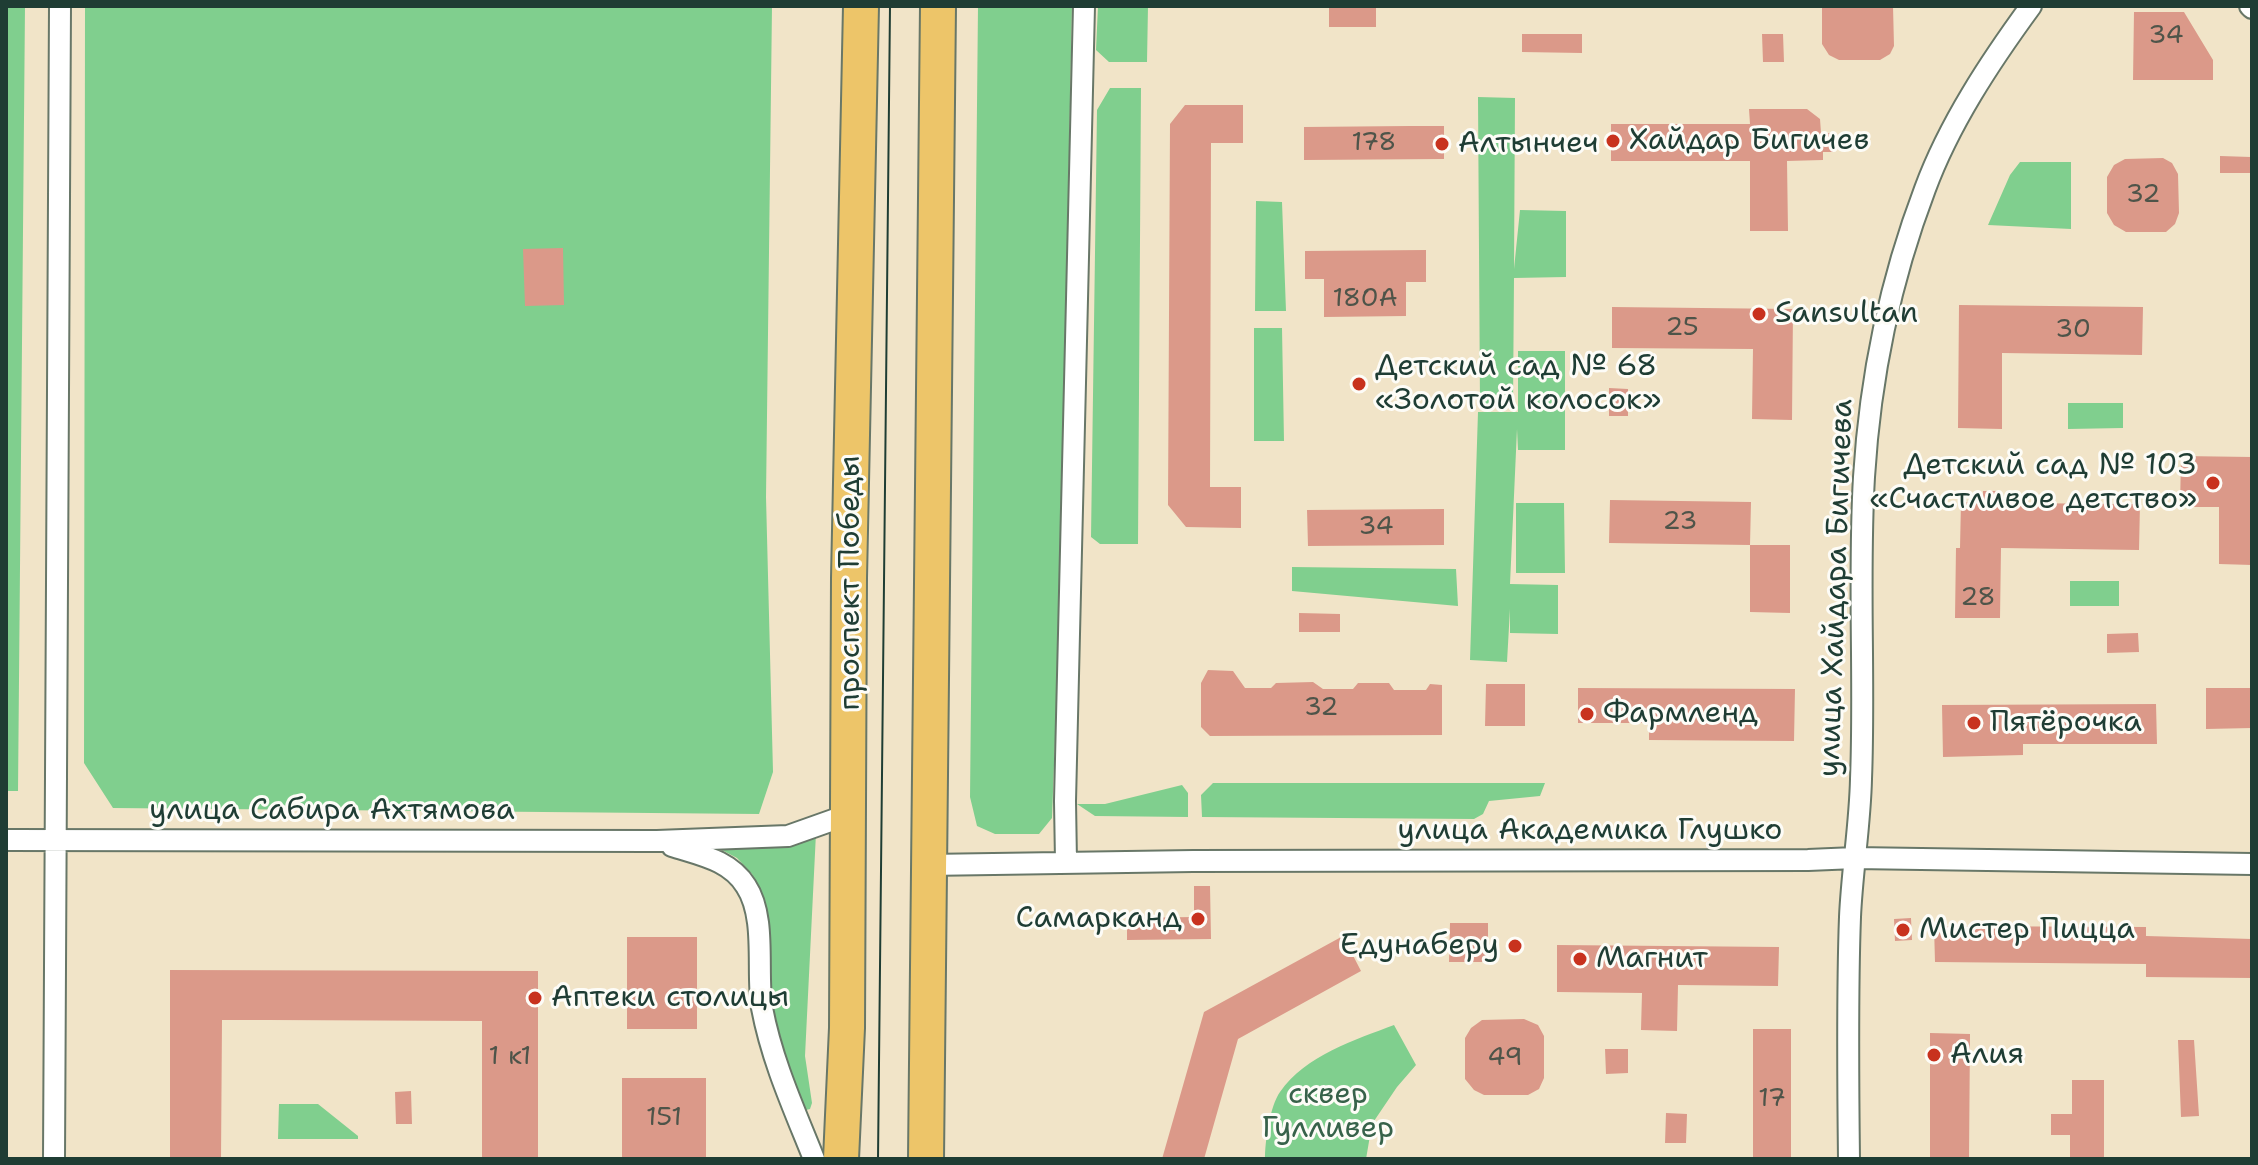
<!DOCTYPE html>
<meta charset="utf-8">
<style>
body{margin:0}
#map{position:relative;width:2258px;height:1165px;overflow:hidden;background:#f1e4c8;font-family:"Shantell Sans",sans-serif}
canvas{display:block}
.frame{position:absolute;inset:0;border:8px solid #1f3d34;pointer-events:none}
</style>
<div id="map">
<canvas width="2258" height="1165"></canvas>
<div class="frame"></div>
</div>
<script>
const ctx = document.querySelector('canvas').getContext('2d');
ctx.lineJoin = 'round';
function fillPath(path, color) {
  ctx.fillStyle = color;
  ctx.fill(path, 'evenodd');
}
function trace(path, color, width, dash) {
  ctx.strokeStyle = color;
  ctx.lineWidth = width;
  ctx.lineCap = dash ? 'butt' : 'round';
  ctx.setLineDash(dash || []);
  ctx.stroke(path);
}
function label(font, color, halo, rows, align = 'center') {
  ctx.font = font + ' "Shantell Sans",sans-serif';
  ctx.lineWidth = 6;
  ctx.setLineDash([]);
  ctx.textBaseline = 'middle';
  ctx.strokeStyle = halo;
  ctx.fillStyle = color;
  for (const [text, x, y, turn = 0] of rows) {
    ctx.save();
    ctx.translate(x, y);
    ctx.rotate((+turn || 0) * Math.PI / 180);
    ctx.textAlign = isNaN(turn) ? turn : align;
    if (halo) ctx.strokeText(text, 0, 0);
    ctx.fillText(text, 0, 0);
    ctx.restore();
  }
}
fillPath(new Path2D(`
 M 6,6 L 25,6 L 18,791 L 6,791 Z
 M 85,6 L 772,6 L 766,497 L 773,772 L 759,814 L 113,808 L 84,763 Z
 M 978,6 L 1072,6 L 1060,608 L 1052,818 L 1039,834 L 995,834 L 977,826 L 970,797 Z
 M 1098,6 L 1148,6 L 1147,62 L 1109,62 L 1096,50 Z
 M 1110,88 L 1141,88 L 1138,544 L 1100,544 L 1091,537 L 1097,110 Z
 M 1478,97 L 1515,98 L 1514,269 L 1520,210 L 1566,211 L 1566,277 L 1514,278 L 1513,404 L 1480,405 Z
 M 2020,162 L 2071,162 L 2071,229 L 1988,225 L 2010,175 Z
 M 1256,201 L 1282,202 L 1286,311 L 1255,311 Z
 M 1254,328 L 1282,328 L 1284,441 L 1254,441 Z
 M 1518,351 L 1565,351 L 1565,450 L 1518,450 L 1517,429 L 1510,584 L 1558,585 L 1558,634 L 1510,633 L 1510,609 L 1507,662 L 1470,660 L 1478,412 L 1518,412 Z
 M 2068,403 L 2123,403 L 2123,428 L 2068,429 Z
 M 1516,503 L 1564,503 L 1565,573 L 1516,573 Z
 M 1292,567 L 1456,569 L 1458,606 L 1292,591 Z
 M 2070,581 L 2119,581 L 2119,606 L 2070,606 Z
 M 1213,783 L 1545,783 L 1540,796 L 1489,801 L 1483,814 L 1474,819 L 1202,817 L 1201,795 Z
 M 1182,785 L 1188,793 L 1188,817 L 1095,816 L 1077,804 L 1105,804 Z
 M 816,833 L 805,1056 L 812,1103 L 810,1109 L 806,1110 L 798,1101 L 772,1035 L 765,900 L 752,874 L 737,858 L 716,847 Z
 M 1394,1025 L 1416,1065 L 1397,1087 L 1372,1124 L 1366,1159 L 1265,1159 C 1265,1141 1270,1106 1280,1092 C 1306,1055 1355,1040 1394,1025 Z
 M 279,1104 L 318,1104 L 358,1136 L 358,1139 L 278,1139 Z`), '#80cf8e');
fillPath(new Path2D(`
 M 1329,6 L 1376,6 L 1376,27 L 1329,27 Z
 M 1822,6 L 1893,6 L 1894,46 L 1890,54 L 1880,60 L 1839,60 L 1829,55 L 1822,44 Z
 M 2134,12 L 2184,12 L 2213,60 L 2213,80 L 2133,80 Z
 M 1522,34 L 1582,34 L 1582,53 L 1522,52 Z
 M 1762,34 L 1783,34 L 1784,62 L 1763,62 Z
 M 1185,105 L 1243,105 L 1243,143 L 1211,143 L 1210,487 L 1241,487 L 1241,528 L 1186,527 L 1168,505 L 1170,124 Z
 M 1749,109 L 1807,109 L 1820,119 L 1821,133 L 1833,133 L 1833,152 L 1823,152 L 1823,160 L 1787,161 L 1788,231 L 1750,231 L 1750,161 L 1611,161 L 1611,124 L 1750,124 Z
 M 1409,126 L 1444,126 L 1444,159 L 1304,160 L 1304,127 Z
 M 2220,156 L 2251,157 L 2251,173 L 2220,173 Z
 M 2163,158 L 2172,163 L 2178,174 L 2179,213 L 2175,224 L 2166,232 L 2126,232 L 2114,225 L 2107,213 L 2107,177 L 2114,165 L 2125,159 Z
 M 563,248 L 564,305 L 525,306 L 523,249 Z
 M 1426,250 L 1426,282 L 1406,282 L 1406,316 L 1324,317 L 1324,279 L 1305,279 L 1305,251 Z
 M 1959,305 L 2143,307 L 2142,355 L 2002,353 L 2002,429 L 1958,428 Z
 M 1612,307 L 1793,309 L 1792,420 L 1752,419 L 1753,349 L 1612,348 Z
 M 1609,388 L 1628,389 L 1628,416 L 1609,416 Z
 M 2181,456 L 2252,457 L 2252,565 L 2219,564 L 2219,507 L 2180,507 Z
 M 1983,491 L 2001,491 L 2001,503 L 2140,504 L 2139,550 L 2001,548 L 2000,618 L 1955,618 L 1956,548 L 1960,548 L 1961,502 L 1983,503 Z
 M 1610,500 L 1751,502 L 1750,545 L 1609,543 Z
 M 1444,509 L 1444,545 L 1308,546 L 1307,510 Z
 M 1750,545 L 1790,545 L 1790,613 L 1750,612 Z
 M 1299,613 L 1340,614 L 1340,632 L 1299,632 Z
 M 2138,633 L 2139,652 L 2107,653 L 2107,634 Z
 M 1208,670 L 1233,671 L 1245,688 L 1271,688 L 1276,683 L 1313,682 L 1323,689 L 1353,689 L 1358,683 L 1389,683 L 1394,690 L 1426,690 L 1430,684 L 1442,685 L 1442,735 L 1210,736 L 1201,727 L 1201,683 Z
 M 1486,684 L 1525,684 L 1525,726 L 1485,726 Z
 M 1578,688 L 1795,689 L 1794,741 L 1649,740 L 1649,723 L 1578,723 Z
 M 2206,688 L 2252,688 L 2252,728 L 2206,729 Z
 M 2156,704 L 2157,744 L 2023,744 L 2023,755 L 1943,757 L 1942,705 Z
 M 1194,886 L 1210,886 L 1211,939 L 1127,940 L 1127,918 L 1194,917 Z
 M 1911,918 L 1912,940 L 1895,941 L 1894,919 Z
 M 1450,923 L 1488,923 L 1488,962 L 1449,962 Z
 M 1934,926 L 2146,927 L 2146,936 L 2252,939 L 2252,978 L 2146,977 L 2146,964 L 1935,962 Z
 M 1343,936 L 1361,971 L 1238,1039 L 1204,1159 L 1162,1159 L 1204,1012 Z
 M 627,937 L 697,937 L 697,1029 L 627,1029 Z
 M 1557,945 L 1779,947 L 1778,986 L 1678,985 L 1677,1031 L 1641,1030 L 1642,993 L 1557,992 Z
 M 170,970 L 538,971 L 538,1159 L 482,1159 L 482,1021 L 270,1020 L 222,1020 L 221,1159 L 170,1159 Z
 M 1524,1019 L 1538,1025 L 1544,1036 L 1544,1078 L 1539,1089 L 1528,1095 L 1484,1095 L 1474,1090 L 1465,1079 L 1465,1038 L 1471,1028 L 1482,1020 Z
 M 1753,1029 L 1791,1029 L 1791,1159 L 1753,1159 Z
 M 1930,1033 L 1970,1034 L 1969,1159 L 1930,1159 Z
 M 2178,1040 L 2194,1040 L 2199,1116 L 2181,1117 Z
 M 1605,1049 L 1628,1049 L 1628,1073 L 1606,1074 Z
 M 622,1078 L 706,1078 L 706,1159 L 622,1159 Z
 M 2072,1080 L 2104,1080 L 2104,1159 L 2070,1159 L 2070,1135 L 2051,1135 L 2051,1114 L 2072,1114 Z
 M 411,1091 L 412,1124 L 396,1124 L 395,1092 Z
 M 1666,1113 L 1687,1114 L 1686,1143 L 1665,1143 Z`), '#db9989');
const minor = new Path2D(`
 M 2250,6 L 2252,8
 M 6,840 L 657,841 L 788,836 L 850,814
 M 672,846 C 700,855 730,860 746,886 C 767,918 756,971 762,1008 C 772,1061 794,1109 814,1159
 M 1066,862 L 1065,801 L 1084,6
 M 927,865 L 1193,861 L 1808,860 L 1855,858 L 2252,864
 M 54,1159 L 60,6
 M 1849,1159 C 1848,1078 1847,998 1850,917 C 1852,871 1860,825 1861,779 C 1865,678 1858,578 1864,477 C 1870,379 1890,281 1925,189 C 1949,124 1990,62 2031,6`);
const primary = new Path2D(`
 M 841,1159 L 847,1028 L 849,578 L 861,6
 M 926,1159 L 938,6`);
trace(minor, '#687768', 24);
trace(primary, '#687768', 38);
trace(minor, '#fff', 20);
trace(primary, '#edc569', 34);
trace(new Path2D(`
 M 878,1159 L 890,6`), '#1f3d34', 2);
for (const [x, y, r, color] of [
 [1613,141,8,"#c8321e"],
 [1442,144,8,"#c8321e"],
 [1759,314,8,"#c8321e"],
 [1359,384,8,"#c8321e"],
 [2213,483,8,"#c8321e"],
 [1587,714,8,"#c8321e"],
 [1974,723,8,"#c8321e"],
 [1198,919,8,"#c8321e"],
 [1903,930,8,"#c8321e"],
 [1515,946,8,"#c8321e"],
 [1580,959,8,"#c8321e"],
 [535,998,8,"#c8321e"],
 [1934,1055,8,"#c8321e"]
]) {
  const dot = new Path2D();
  dot.arc(x, y, r, 0, 2 * Math.PI);
  ctx.fillStyle = color;
  ctx.fill(dot);
  trace(dot, '#fdfcf7', 3);
}
label('26px', '#4e5449', null, [
 ["34",2166,36],
 ["178",1374,143],
 ["32",2143,195],
 ["180А",1365,299],
 ["25",1682,328],
 ["30",2073,330],
 ["23",1680,522],
 ["34",1376,527],
 ["28",1978,598],
 ["32",1321,708],
 ["1 к1",510,1057],
 ["49",1505,1058],
 ["17",1772,1099],
 ["151",664,1118]
]);
label('30px', '#1f3d34', '#fdfcf7', [
 ["Хайдар Бигичев",1629,141],
 ["Алтынчеч",1458,144],
 ["Sansultan",1775,314],
 ["Детский сад № 68",1375,367],
 ["«Золотой колосок»",1375,401],
 ["Детский сад № 103",2197,466,"right"],
 ["«Счастливое детство»",2197,500,"right"],
 ["Фармленд",1603,714],
 ["Пятёрочка",1990,723],
 ["Самарканд",1182,919,"right"],
 ["Мистер Пицца",1919,930],
 ["Едунаберу",1499,946,"right"],
 ["Магнит",1596,959],
 ["Аптеки столицы",551,998],
 ["Алия",1950,1055]
], 'left');
label('30px', '#1f3d34', '#fdfcf7', [
 ["проспект Победы",851,583,-90],
 ["улица Хайдара Бигичева",1837,588,-88],
 ["улица Сабира Ахтямова",332,811],
 ["улица Академика Глушко",1590,831]
]);
label('30px', '#37624a', '#fdfcf7', [
 ["сквер",1328,1095],
 ["Гулливер",1328,1129]
]);
</script>
